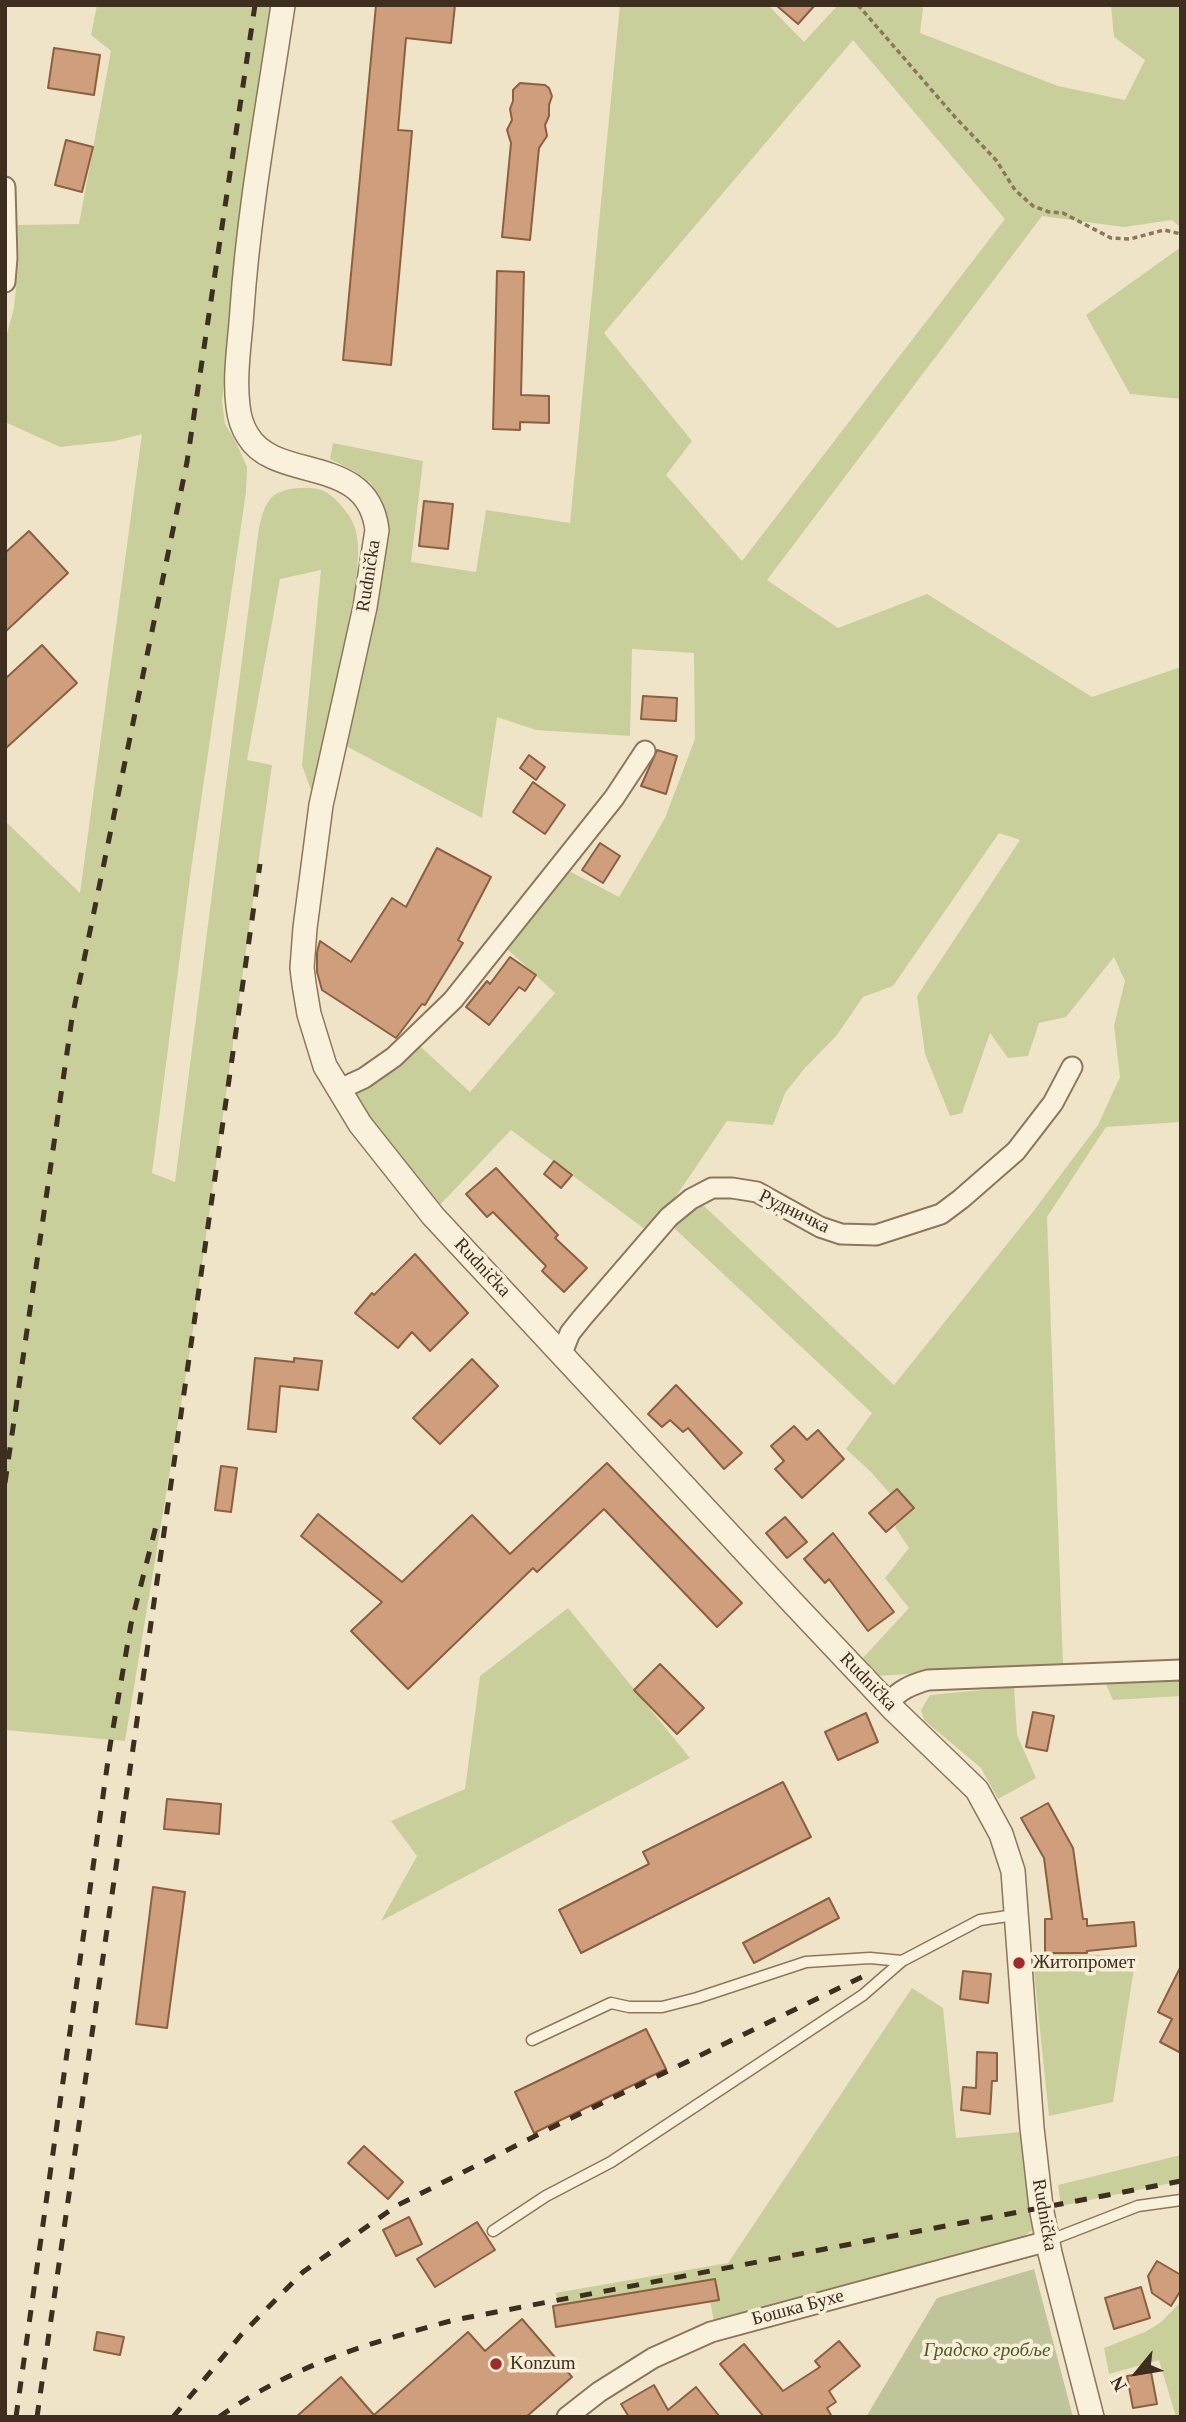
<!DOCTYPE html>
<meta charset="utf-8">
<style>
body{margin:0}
#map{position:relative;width:1186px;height:2422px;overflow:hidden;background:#f0e4c8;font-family:Georgia,serif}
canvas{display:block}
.frame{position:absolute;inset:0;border:7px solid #3d2e20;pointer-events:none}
.north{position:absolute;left:1102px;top:2338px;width:70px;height:70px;-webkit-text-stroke:5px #f7eed8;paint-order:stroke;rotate:240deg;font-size:19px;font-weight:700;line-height:28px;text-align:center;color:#3d2e20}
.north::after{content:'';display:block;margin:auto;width:24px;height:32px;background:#3d2e20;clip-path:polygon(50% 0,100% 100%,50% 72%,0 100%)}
</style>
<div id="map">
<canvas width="1186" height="2422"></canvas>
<div class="frame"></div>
<div class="north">N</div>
</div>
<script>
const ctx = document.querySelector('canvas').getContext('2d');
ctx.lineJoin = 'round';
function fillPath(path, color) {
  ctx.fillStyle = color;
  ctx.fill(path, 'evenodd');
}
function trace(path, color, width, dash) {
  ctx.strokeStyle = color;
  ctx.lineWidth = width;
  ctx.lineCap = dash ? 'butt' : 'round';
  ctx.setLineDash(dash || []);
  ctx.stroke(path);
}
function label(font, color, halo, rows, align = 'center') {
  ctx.font = font + ' Georgia,serif';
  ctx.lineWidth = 7;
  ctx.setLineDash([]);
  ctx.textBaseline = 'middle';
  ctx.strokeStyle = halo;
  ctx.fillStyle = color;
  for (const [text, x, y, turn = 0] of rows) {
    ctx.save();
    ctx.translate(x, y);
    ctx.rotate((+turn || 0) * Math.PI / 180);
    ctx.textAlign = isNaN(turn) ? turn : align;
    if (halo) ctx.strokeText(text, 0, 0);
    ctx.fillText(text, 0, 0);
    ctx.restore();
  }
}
fillPath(new Path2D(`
 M 97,5 L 274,5 L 247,187 L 222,401 L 225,424 L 235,440 L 247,467 L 246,492 L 191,870 L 152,1173 L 175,1182 L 259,527 C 262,516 264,505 272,497 C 281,487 312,485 324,491 C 334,496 349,513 353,523 C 362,543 357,567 355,588 L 315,801 L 302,765 L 321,570 L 280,579 L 247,760 L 272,765 L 191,1344 L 125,1741 L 5,1730 L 5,821 L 80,893 L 142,434 L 115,441 L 60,447 L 5,422 L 5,341 L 14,308 L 19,259 L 18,225 L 79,224 L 111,51 L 91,35 Z
 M 620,5 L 768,5 L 804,42 L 838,5 L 918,5 L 923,8 L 920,33 L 1058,86 L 1125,100 L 1145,60 L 1114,37 L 1111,5 L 1181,5 L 1181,228 L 1172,220 L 1124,227 L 1042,216 L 767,580 L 838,628 L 927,594 L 1092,697 L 1181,667 L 1181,1122 L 1106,1127 L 1047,1217 L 1063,1664 L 877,1676 L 862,1659 L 909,1608 L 885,1578 L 909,1548 L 895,1527 L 906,1512 L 871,1472 L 846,1449 L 872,1413 L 673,1227 L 689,1210 L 702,1204 L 894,1385 L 1032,1213 L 1098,1125 L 1120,1077 L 1114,1026 L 1125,981 L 1114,957 L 1066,1017 L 1039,1023 L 1028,1056 L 1008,1058 L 990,1033 L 962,1113 L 950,1116 L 925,1054 L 917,996 L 1020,840 L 999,833 L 893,986 L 863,997 L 837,1035 L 804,1069 L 785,1093 L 773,1125 L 727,1121 L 662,1217 L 646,1230 L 511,1130 L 439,1206 L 376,1131 L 345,1080 L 411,1038 L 470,1092 L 555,993 L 505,947 L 567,870 L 619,897 L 665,818 L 695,739 L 694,653 L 632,649 L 630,736 L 536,730 L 497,717 L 482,818 L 346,746 L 379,581 L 381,503 L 371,483 L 356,472 L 330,459 L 333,443 L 423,461 L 411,562 L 476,572 L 486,510 L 570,523 ZM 853,40 L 1005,219 L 742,561 L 666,475 L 692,441 L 604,333 Z
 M 1181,247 L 1181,399 L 1130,394 L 1086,315 Z
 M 568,1608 L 690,1758 L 381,1921 L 417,1856 L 391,1821 L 465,1789 L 480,1676 Z
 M 1181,1679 L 1181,1696 L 1113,1700 L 1105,1682 Z
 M 1014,1687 L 1017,1735 L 1036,1778 L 998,1799 L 981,1768 L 924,1720 L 921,1710 L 930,1695 Z
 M 1032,1953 L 1136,1956 L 1113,2102 L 1049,2116 Z
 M 912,1988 L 943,2008 L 956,2138 L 1022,2132 L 1039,2226 L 1002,2250 L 715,2326 L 707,2286 L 563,2309 L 555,2293 L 728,2263 Z
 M 1181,2155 L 1181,2181 L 1061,2206 L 1058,2185 Z
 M 1181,2302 L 1181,2417 L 1176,2417 L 1159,2360 L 1109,2374 L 1104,2348 L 1145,2332 L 1160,2323 Z`), '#c9cf9b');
fillPath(new Path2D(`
 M 1034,2269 L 1073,2417 L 866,2417 L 937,2298 Z`), '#bfc49a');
const building = new Path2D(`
 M 376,5 L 455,5 L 451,43 L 406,38 L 398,130 L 412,131 L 391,365 L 343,360 Z
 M 776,5 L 815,5 L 798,24 Z
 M 54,48 L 100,55 L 94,95 L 48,88 Z
 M 520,83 L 545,85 L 549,88 L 552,96 L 549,105 L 549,116 L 545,125 L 547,136 L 539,148 L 530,240 L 502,237 L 511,143 L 507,130 L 512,120 L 510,109 L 513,101 L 513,90 Z
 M 66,140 L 93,147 L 82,192 L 55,185 Z
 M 497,271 L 524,272 L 521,395 L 549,396 L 549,423 L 520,422 L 520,430 L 493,429 Z
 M 424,501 L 453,504 L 448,549 L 419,546 Z
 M 29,531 L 68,573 L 5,632 L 5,553 Z
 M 42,645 L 77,683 L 5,749 L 5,679 Z
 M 643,696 L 677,698 L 676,721 L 641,719 Z
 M 657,750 L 677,756 L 666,794 L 641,786 Z
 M 529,755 L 545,767 L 536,780 L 520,768 Z
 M 533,782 L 565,805 L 545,834 L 513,812 Z
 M 600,843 L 620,856 L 603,883 L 582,870 Z
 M 437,848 L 491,877 L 458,940 L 463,943 L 425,1005 L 422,1004 L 396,1038 L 322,990 L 317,972 L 317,952 L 320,941 L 351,962 L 392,898 L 406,907 Z
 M 510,957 L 536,975 L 525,991 L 519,987 L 489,1025 L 466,1007 L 487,981 L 490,984 Z
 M 554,1161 L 572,1175 L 561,1188 L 544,1174 Z
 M 496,1168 L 558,1235 L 555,1238 L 587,1268 L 564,1292 L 542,1271 L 546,1266 L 493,1212 L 487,1217 L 466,1194 Z
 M 415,1254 L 468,1313 L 430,1351 L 412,1332 L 398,1348 L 355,1313 L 372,1293 L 374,1295 Z
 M 255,1358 L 294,1362 L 294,1358 L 322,1361 L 318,1390 L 280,1386 L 276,1432 L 248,1429 Z
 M 472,1359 L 498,1386 L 440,1444 L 413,1418 Z
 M 676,1385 L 742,1453 L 724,1469 L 688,1428 L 683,1432 L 670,1420 L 662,1427 L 648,1414 Z
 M 794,1426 L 807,1440 L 818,1430 L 844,1459 L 802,1498 L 775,1469 L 784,1461 L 771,1446 Z
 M 607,1463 L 742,1603 L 717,1627 L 604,1509 L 537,1572 L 533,1568 L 408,1689 L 351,1631 L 382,1602 L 301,1536 L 318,1514 L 402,1582 L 472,1515 L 510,1554 Z
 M 221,1466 L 237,1468 L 231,1512 L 215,1510 Z
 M 897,1489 L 914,1508 L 886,1532 L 869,1513 Z
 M 785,1517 L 807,1542 L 787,1558 L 766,1533 Z
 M 833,1533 L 894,1612 L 868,1631 L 829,1579 L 825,1583 L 804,1559 Z
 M 660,1664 L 704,1708 L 677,1734 L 634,1690 Z
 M 1033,1712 L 1054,1716 L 1047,1751 L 1026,1747 Z
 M 866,1713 L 878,1742 L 838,1760 L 825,1732 Z
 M 783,1782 L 811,1837 L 581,1953 L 559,1910 L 649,1864 L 643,1852 Z
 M 167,1799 L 221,1804 L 219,1834 L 164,1829 Z
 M 1048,1803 L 1073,1848 L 1083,1919 L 1087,1919 L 1087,1926 L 1134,1922 L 1136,1946 L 1087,1951 L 1087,1953 L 1045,1953 L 1045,1919 L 1052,1919 L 1044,1858 L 1021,1818 Z
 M 153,1887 L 185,1892 L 167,2028 L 136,2024 Z
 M 829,1898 L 839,1918 L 754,1963 L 743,1943 Z
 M 1181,1966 L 1181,2053 L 1160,2042 L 1172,2019 L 1158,2012 Z
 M 963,1971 L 991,1974 L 988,2003 L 960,1999 Z
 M 646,2029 L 666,2069 L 534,2133 L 515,2092 Z
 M 977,2052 L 997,2053 L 997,2081 L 992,2081 L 990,2114 L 961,2110 L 963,2087 L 976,2088 Z
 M 364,2146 L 403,2182 L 388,2199 L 348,2163 Z
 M 409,2217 L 422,2244 L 396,2256 L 383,2230 Z
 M 477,2222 L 495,2250 L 435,2287 L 417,2259 Z
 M 1157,2261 L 1181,2275 L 1181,2290 L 1171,2306 L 1152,2293 L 1148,2276 Z
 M 715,2279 L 719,2300 L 556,2327 L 553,2306 Z
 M 1141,2287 L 1150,2318 L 1114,2329 L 1105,2298 Z
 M 522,2319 L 572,2377 L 526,2417 L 296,2417 L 341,2377 L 374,2415 L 468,2332 L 485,2351 Z
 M 97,2332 L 124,2337 L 120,2355 L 94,2350 Z
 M 839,2341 L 860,2366 L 829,2391 L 836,2402 L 827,2408 L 832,2417 L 764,2417 L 720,2364 L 744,2344 L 783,2391 L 820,2367 L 815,2361 Z
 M 1151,2372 L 1157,2404 L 1133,2408 L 1127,2376 Z
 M 654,2385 L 668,2410 L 696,2387 L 720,2417 L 629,2417 L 621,2404 Z`);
fillPath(building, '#cf9f7d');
trace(building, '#8d5f41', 2);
const service = new Path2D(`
 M 532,2040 L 611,2003 L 629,2007 L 662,2007 L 697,1998 L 806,1962 L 870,1958 L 902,1961
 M 493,2231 L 546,2196 L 611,2162 L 863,1995 L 902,1961 L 980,1920 L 1015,1915
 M 1048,2241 L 1138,2206 L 1181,2200`);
const minor = new Path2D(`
 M 5,187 L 7,258 L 5,282
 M 338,1090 L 364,1078 L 394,1057 L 453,1000 L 614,798 L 645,751
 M 562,1353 L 570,1333 L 582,1318 L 669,1217 L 691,1199 L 712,1188 L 732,1188 L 757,1192 L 820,1227 L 841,1234 L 876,1235 L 941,1214 L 961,1199 L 1016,1151 L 1053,1103 L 1072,1067
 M 888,1703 C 900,1690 910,1685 928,1680 L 1181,1670
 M 567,2417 L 599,2392 L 653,2358 L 711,2332 L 1048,2241`);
const tertiary = new Path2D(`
 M 283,5 C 268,107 249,208 242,310 C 240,342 234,375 238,406 C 239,416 242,427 248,436 C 276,483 368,453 377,530 L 365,607 L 321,805 L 305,928 L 302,968 L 304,984 L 309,1014 L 325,1066 L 360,1124 L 433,1216 L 792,1602 L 895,1711 L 977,1790 L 1001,1834 L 1013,1871 L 1032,2128 L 1041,2207 L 1050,2253 L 1092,2417`);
trace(service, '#8d765c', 13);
trace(minor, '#8d765c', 23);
trace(tertiary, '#8d765c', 26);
trace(new Path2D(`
 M 858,5 L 955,117 L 996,160 L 1015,190 L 1033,206 L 1049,212 L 1063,213 L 1111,238 L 1130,239 L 1164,230 L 1181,234`), '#8d765c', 3.5, [5, 3.5]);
trace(service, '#faf1dc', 10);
trace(minor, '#faf1dc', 19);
trace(tertiary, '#faf1dc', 23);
trace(new Path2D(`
 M 5,1483 L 72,1018 L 187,462 L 255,5
 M 16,2417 L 110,1746 L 131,1624 L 156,1526
 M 37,2417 L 260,864
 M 173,2417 L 241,2335 L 303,2272 L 396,2206 L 559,2124 L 870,1973
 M 219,2417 C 293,2365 369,2343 454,2320 L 1181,2181`), '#3d2e20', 5, [12, 12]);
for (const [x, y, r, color] of [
 [1019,1963,7,"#9e2a2b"],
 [496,2364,7,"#9e2a2b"]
]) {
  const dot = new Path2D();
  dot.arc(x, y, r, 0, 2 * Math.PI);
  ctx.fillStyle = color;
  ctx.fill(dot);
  trace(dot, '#f7eed8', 2.5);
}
label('19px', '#3d2e20', '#f7eed8', [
 ["Rudnička",369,576,-81],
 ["Рудничка",794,1212,26],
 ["Rudnička",482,1268,47],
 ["Rudnička",868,1682,46],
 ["Rudnička",1044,2215,80],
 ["Бошка Бухе",798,2308,-15]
]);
label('19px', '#3d2e20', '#f7eed8', [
 ["Житопромет",1033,1963],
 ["Konzum",510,2364]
], 'left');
label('italic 19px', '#4d5a26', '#f7eed8', [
 ["Градско гробље",987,2351]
]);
</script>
